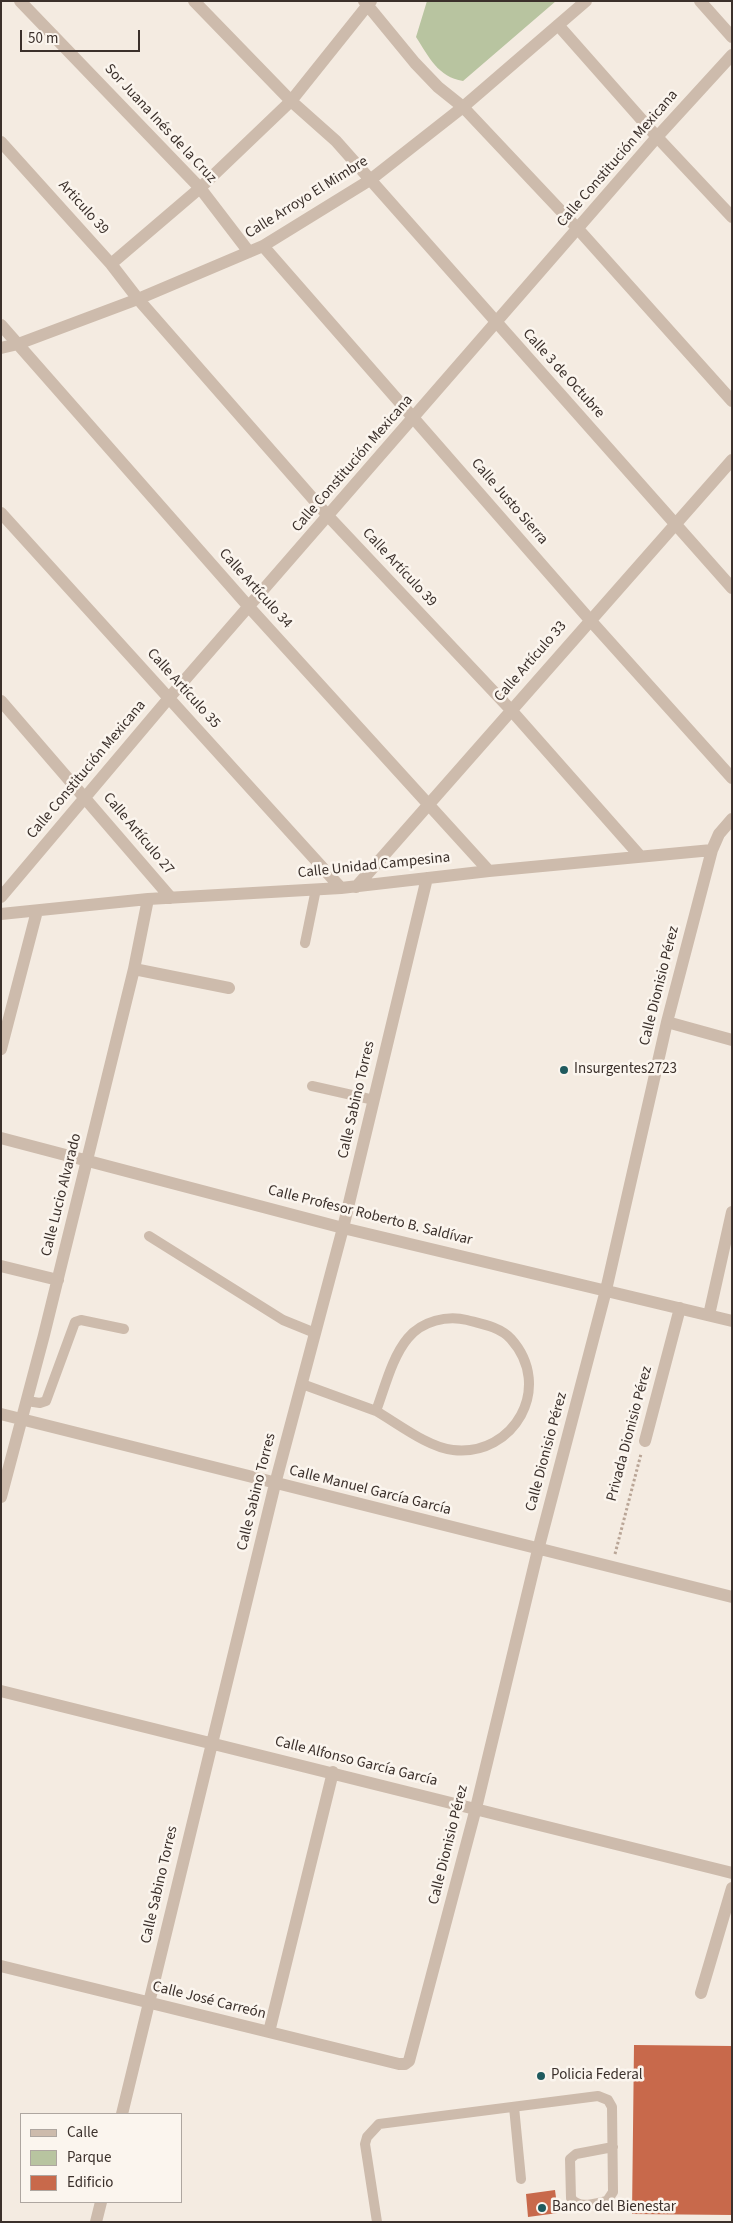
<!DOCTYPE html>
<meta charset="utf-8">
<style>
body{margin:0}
#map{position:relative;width:733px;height:2223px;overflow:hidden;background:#f4ebe1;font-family:"Source Sans 3",sans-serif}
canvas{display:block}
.frame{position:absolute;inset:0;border:2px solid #3b302b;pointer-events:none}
.legend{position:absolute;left:20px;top:2113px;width:162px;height:90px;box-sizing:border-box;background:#fbf5ee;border:1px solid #aea6a0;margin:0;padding:6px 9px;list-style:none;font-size:15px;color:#3b302b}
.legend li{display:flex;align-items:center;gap:10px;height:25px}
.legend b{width:25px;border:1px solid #aea6a0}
.scale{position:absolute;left:20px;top:30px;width:120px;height:22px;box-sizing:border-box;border:2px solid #3b302b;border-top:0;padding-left:6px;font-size:15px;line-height:18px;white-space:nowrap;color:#3b302b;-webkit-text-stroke:4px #fbf5ee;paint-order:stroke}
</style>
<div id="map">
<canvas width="733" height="2223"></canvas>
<div class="frame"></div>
<ul class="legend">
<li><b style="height:6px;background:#cdbbac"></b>Calle</li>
<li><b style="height:14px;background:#b8c4a0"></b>Parque</li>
<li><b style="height:14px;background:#c8694b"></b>Edificio</li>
</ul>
<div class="scale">50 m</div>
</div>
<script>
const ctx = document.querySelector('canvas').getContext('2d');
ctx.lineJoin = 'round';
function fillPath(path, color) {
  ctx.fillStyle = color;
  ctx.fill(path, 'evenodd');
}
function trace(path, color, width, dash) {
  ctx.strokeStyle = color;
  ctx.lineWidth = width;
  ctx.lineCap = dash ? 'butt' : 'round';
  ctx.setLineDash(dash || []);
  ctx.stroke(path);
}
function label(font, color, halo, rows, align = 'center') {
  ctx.font = font + ' "Source Sans 3",sans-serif';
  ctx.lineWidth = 5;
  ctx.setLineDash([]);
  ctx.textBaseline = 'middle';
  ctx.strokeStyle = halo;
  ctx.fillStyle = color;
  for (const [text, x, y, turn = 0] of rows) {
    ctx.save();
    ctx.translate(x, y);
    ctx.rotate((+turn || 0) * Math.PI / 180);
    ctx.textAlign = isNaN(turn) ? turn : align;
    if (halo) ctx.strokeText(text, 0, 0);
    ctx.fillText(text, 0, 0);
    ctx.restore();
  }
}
fillPath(new Path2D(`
 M 427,1 L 556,1 L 463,81 C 438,77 429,57 416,37 Z`), '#b8c4a0');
fillPath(new Path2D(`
 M 634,2045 L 732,2046 L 732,2215 L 632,2214 Z
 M 555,2190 L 558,2213 L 528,2217 L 526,2194 Z`), '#c8694b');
trace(new Path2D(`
 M 615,1554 L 641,1454`), '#b9a596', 3, [2.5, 2.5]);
trace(new Path2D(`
 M 305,943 L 316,889
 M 312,1086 L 374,1100
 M 149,1236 L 283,1320 L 315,1333
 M 302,1384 L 376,1411 C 385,1387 392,1357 408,1338 C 422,1321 447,1315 467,1320 C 482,1324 500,1327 511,1339 C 554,1387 514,1457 453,1450 C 429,1448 397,1423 376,1411
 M 27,1401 L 40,1403 L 46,1401 L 75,1322 L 81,1320 L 124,1329
 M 514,2107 L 521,2179
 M 377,2222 L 365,2144 L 367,2137 L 379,2124 L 598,2096 L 608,2100 L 612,2107 L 613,2192 L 607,2201 C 596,2203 579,2210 571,2198 L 570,2159 L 576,2154 L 613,2147`), '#cdbbac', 10);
trace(new Path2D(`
 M 20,1 L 200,188 L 249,252
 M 194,1 L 291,101 L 336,141 L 732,588
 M 364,1 L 415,63 L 438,87 L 463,107 L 578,229 L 732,401
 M 700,1 L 732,37
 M 558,25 L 657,137 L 732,217
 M 1,142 L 111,264 L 138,299 L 329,517 L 511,710 L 640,856
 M 263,246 L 590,620 L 732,778
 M 111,264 L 200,188 L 291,101 L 371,1
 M 1,325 L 249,607 L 489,871
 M 1,348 L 18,344 L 138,299 L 263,246 L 370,180 L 463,107 L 586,1
 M 1,513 L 341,888
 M 1,701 L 171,898
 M 356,887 L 732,460
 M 1,897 L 169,698 L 657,137 L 732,55
 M 1,914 L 148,899 L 341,888 L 489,871 L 712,850
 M 134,969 L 229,988
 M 667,1022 L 732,1040
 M 1,1049 L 37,911
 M 1,1138 L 343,1228 L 732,1321
 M 1,1266 L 58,1280
 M 709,1315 L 732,1212
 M 1,1414 L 732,1597
 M 645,1441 L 680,1308
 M 1,1497 L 44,1335 L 134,969 L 148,899
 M 1,1691 C 245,1753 489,1811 732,1873
 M 1,1966 L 399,2064 L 405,2064 L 409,2061 L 476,1808 L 538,1550 L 606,1290 L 667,1022 L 712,850 L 719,834 L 732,819
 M 701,1993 L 732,1888
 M 269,2032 L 333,1772
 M 122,2114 L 275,1484 L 343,1228 L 427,878
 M 96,2222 L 101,2202`), '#cdbbac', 12);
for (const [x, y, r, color] of [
 [564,1070,5,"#1f5a5e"],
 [541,2076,5,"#1f5a5e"],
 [542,2208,5,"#1f5a5e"]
]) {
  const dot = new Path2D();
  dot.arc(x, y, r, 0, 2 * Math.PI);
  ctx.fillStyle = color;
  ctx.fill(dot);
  trace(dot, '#fbf5ee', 2);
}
label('15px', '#3b302b', '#fbf5ee', [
 ["Sor Juana Inés de la Cruz",160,124,47],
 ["Calle Constitución Mexicana",618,159,-49],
 ["Calle Arroyo El Mimbre",307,198,-32],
 ["Articulo 39",83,208,48],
 ["Calle 3 de Octubre",563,374,48],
 ["Calle Constitución Mexicana",353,464,-49],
 ["Calle Justo Sierra",509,502,49],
 ["Calle Artículo 39",399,568,47],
 ["Calle Artículo 34",255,589,48],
 ["Calle Artículo 33",531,662,-49],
 ["Calle Artículo 35",183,689,48],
 ["Calle Constitución Mexicana",87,770,-50],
 ["Calle Artículo 27",138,834,50],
 ["Calle Unidad Campesina",374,866,-6],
 ["Calle Dionisio Pérez",660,986,-76],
 ["Calle Sabino Torres",357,1100,-77],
 ["Calle Lucio Alvarado",62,1195,-76],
 ["Calle Profesor Roberto B. Saldívar",370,1216,14],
 ["Privada Dionisio Pérez",630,1434,-75],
 ["Calle Dionisio Pérez",547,1452,-75],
 ["Calle Manuel García García",370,1491,14],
 ["Calle Sabino Torres",257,1492,-76],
 ["Calle Alfonso García García",356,1762,14],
 ["Calle Dionisio Pérez",449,1845,-76],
 ["Calle Sabino Torres",160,1885,-77],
 ["Calle José Carreón",209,2001,14]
]);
label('15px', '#3b302b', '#fbf5ee', [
 ["Insurgentes2723",574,1070],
 ["Policia Federal",551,2076],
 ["Banco del Bienestar",552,2208]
], 'left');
</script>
